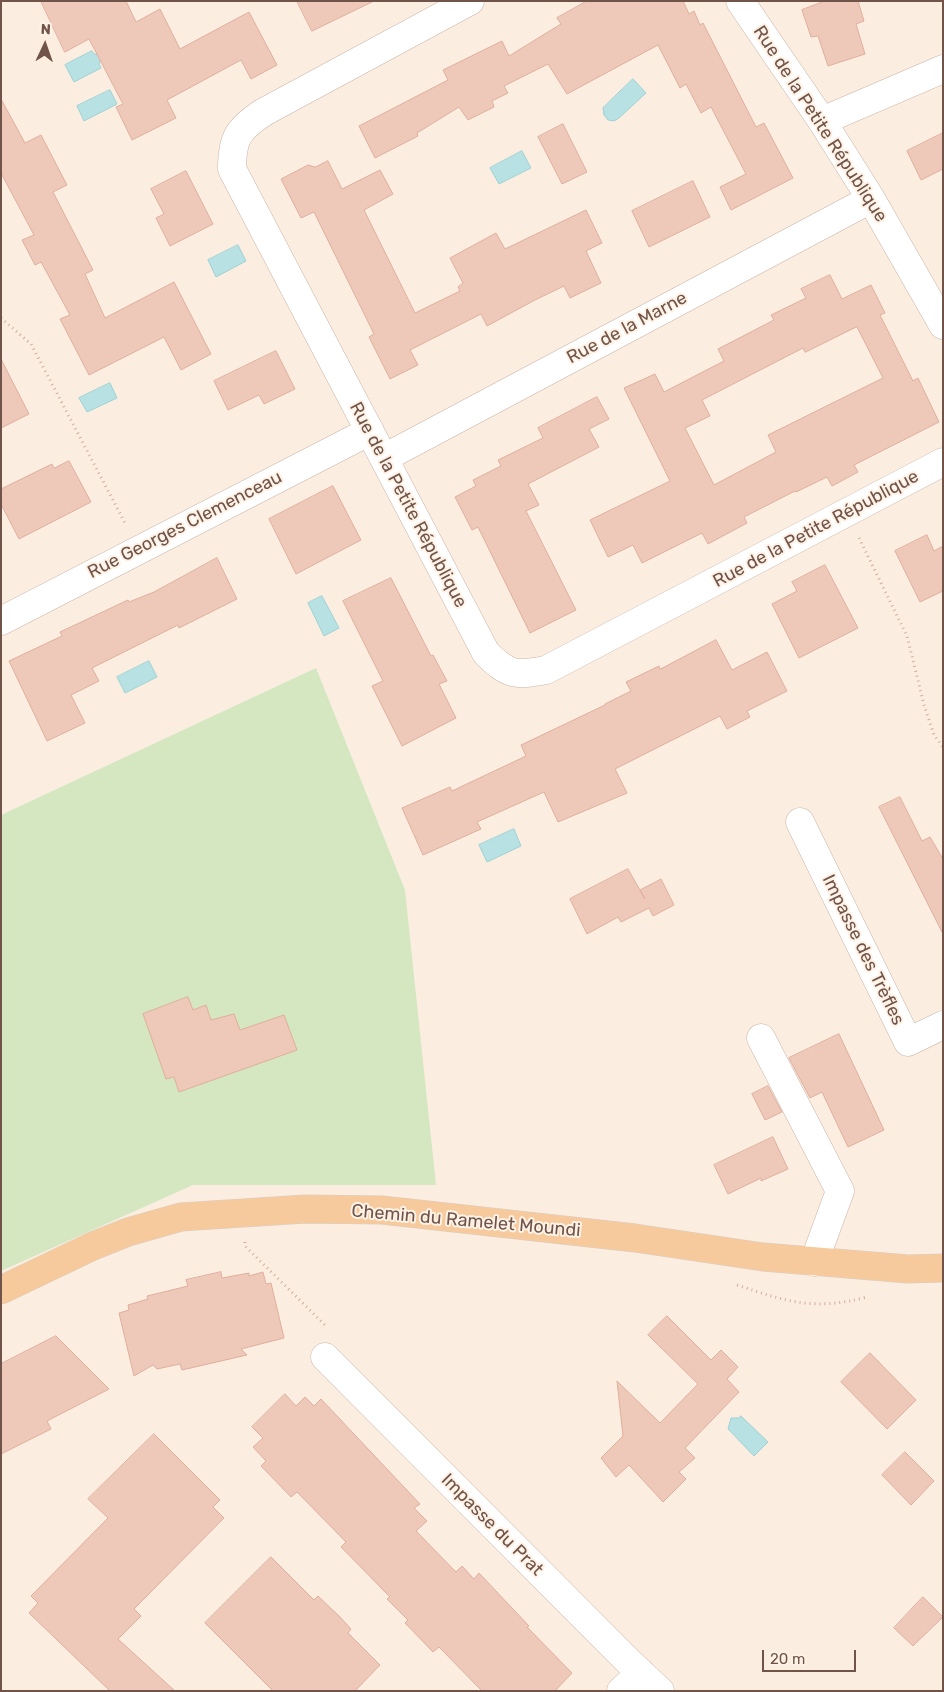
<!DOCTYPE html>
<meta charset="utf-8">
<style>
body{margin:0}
#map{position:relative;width:944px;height:1692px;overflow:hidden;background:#fbeee1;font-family:Rubik,sans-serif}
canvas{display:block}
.frame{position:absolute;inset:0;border:2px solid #705349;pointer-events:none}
.north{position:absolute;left:20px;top:20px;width:50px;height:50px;-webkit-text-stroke:4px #fef2e6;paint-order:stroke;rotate:3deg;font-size:14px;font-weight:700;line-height:20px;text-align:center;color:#705349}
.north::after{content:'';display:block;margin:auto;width:18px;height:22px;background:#705349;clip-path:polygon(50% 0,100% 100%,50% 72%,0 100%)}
.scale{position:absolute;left:762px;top:1650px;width:94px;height:22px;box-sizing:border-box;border:2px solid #705349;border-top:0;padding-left:6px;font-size:15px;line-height:18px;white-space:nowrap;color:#705349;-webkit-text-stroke:4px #fef2e6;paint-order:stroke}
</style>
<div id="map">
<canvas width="944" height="1692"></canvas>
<div class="frame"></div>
<div class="north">N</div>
<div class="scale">20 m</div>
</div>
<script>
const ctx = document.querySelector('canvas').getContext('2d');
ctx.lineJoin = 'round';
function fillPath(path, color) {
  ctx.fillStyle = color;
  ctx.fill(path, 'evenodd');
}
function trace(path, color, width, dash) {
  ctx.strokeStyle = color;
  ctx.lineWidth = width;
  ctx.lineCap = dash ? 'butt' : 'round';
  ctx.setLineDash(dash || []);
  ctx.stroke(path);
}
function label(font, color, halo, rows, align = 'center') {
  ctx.font = font + ' Rubik,sans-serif';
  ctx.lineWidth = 4;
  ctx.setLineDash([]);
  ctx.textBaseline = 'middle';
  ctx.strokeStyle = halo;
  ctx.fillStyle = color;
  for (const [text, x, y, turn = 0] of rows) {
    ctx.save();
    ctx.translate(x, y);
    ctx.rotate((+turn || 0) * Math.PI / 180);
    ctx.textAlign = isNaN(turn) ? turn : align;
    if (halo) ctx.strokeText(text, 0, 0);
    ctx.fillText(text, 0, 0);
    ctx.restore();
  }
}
fillPath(new Path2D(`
 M 316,668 L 405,890 L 436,1185 L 193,1185 L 1,1271 L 1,815 Z`), '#d4e7c1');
const water = new Path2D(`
 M 92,51 L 94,54 L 99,55 L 101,59 L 99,64 L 101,68 L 74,82 L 65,65 Z
 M 633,79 L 646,93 L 619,118 L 614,121 L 608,120 L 604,115 L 603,108 Z
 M 110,90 L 117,104 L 84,121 L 77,106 Z
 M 522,151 L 531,168 L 499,184 L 490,168 Z
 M 238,245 L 246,261 L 216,277 L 208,260 Z
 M 110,383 L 117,398 L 87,412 L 79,398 Z
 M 322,596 L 339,628 L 324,636 L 308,603 Z
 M 149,661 L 157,677 L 125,693 L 117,677 Z
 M 514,829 L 521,846 L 487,862 L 479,845 Z
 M 741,1416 L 768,1442 L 754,1456 L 728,1429 L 731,1418 L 739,1418 Z`);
fillPath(water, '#b7e1e2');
trace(water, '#9ed1d4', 1);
const building = new Path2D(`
 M 41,1 L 126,1 L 136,22 L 160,9 L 180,49 L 249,12 L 277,65 L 251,79 L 241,60 L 167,100 L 176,118 L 132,140 L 116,107 L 123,104 L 89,39 L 65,52 Z
 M 297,1 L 374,1 L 312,31 Z
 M 587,1 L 683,1 L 689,14 L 694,11 L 700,25 L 703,23 L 756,127 L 764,123 L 793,178 L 731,210 L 720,187 L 746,174 L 711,107 L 701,113 L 686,84 L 680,88 L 658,45 L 567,94 L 548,64 L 504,86 L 508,93 L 492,101 L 494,107 L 468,120 L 459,107 L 417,133 L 418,136 L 375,158 L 359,126 L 448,80 L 443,70 L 502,41 L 509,56 L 561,24 L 557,18 Z
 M 825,1 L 858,1 L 864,21 L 856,24 L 865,54 L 828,66 L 818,36 L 811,37 L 802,10 Z
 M 1,99 L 25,143 L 41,135 L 67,185 L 53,192 L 93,270 L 85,274 L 105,318 L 174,282 L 211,354 L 181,370 L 164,337 L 89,375 L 60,319 L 70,315 L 41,262 L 35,265 L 22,240 L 34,235 L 1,173 Z
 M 563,124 L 587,172 L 562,184 L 538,137 Z
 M 943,133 L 943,169 L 921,180 L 907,151 Z
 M 328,161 L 342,189 L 380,170 L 393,194 L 364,210 L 415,313 L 460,291 L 458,287 L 463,283 L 450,258 L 496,233 L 505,249 L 586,210 L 602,243 L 586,251 L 601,283 L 570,298 L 564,286 L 535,300 L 487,326 L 481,314 L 410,350 L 418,365 L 390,379 L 369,337 L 374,334 L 314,212 L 301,218 L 281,179 L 308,165 L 315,167 Z
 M 186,171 L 213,224 L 170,246 L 156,218 L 164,214 L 151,189 Z
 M 693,181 L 710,217 L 649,247 L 632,211 Z
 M 830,275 L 842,299 L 871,285 L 885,313 L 880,315 L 913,381 L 918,378 L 939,422 L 854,465 L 858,472 L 832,486 L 827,477 L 796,492 L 795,491 L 744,517 L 747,523 L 708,544 L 702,533 L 642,563 L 633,545 L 608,557 L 590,520 L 670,481 L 624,388 L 655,374 L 664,392 L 724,361 L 718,349 L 774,320 L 771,315 L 806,298 L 801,289 ZM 857,327 L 883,378 L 768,435 L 776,452 L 714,485 L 685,428 L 710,416 L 702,400 L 803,348 L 805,352 Z
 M 276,351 L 295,389 L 264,404 L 259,395 L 228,410 L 214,381 Z
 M 1,359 L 29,414 L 1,428 Z
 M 597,397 L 609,419 L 589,429 L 599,447 L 528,484 L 539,505 L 526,511 L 576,610 L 530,633 L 478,527 L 472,530 L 455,497 L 476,486 L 473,480 L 501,466 L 498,460 L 543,438 L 538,428 Z
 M 69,461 L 91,502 L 19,539 L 1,504 L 1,489 L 52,464 L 54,468 Z
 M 333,486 L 361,540 L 296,574 L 269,519 Z
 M 927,535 L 934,551 L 943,546 L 943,591 L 920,602 L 895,551 Z
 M 217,558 L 237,599 L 179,628 L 178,625 L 92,668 L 99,681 L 71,695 L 85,723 L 47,741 L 9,661 L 62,636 L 60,632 L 128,600 L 129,602 L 154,592 Z
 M 825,565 L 858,628 L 799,658 L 772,604 L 797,591 L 792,582 Z
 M 391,578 L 431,656 L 433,655 L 447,681 L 439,684 L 456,718 L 402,746 L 372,686 L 383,681 L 343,601 Z
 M 716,640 L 732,670 L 767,652 L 787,691 L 747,711 L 750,717 L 727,729 L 720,716 L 615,769 L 627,793 L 558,822 L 544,792 L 477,822 L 481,829 L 423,855 L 402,808 L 450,787 L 452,791 L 526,756 L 521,745 L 605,705 L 605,704 L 631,691 L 626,682 L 659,666 L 660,669 Z
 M 900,797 L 922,841 L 930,837 L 943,859 L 943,934 L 879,807 Z
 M 628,869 L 645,899 L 640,890 L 661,879 L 674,905 L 653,916 L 649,908 L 621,922 L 618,917 L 587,934 L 570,899 Z
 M 188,997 L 193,1010 L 206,1005 L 211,1020 L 234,1014 L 240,1030 L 284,1015 L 297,1050 L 179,1092 L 174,1077 L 166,1079 L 143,1014 Z
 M 839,1034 L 884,1130 L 848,1147 L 822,1092 L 810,1098 L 789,1058 Z
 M 768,1086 L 782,1112 L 765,1120 L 752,1094 Z
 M 773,1137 L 788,1169 L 761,1181 L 761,1178 L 728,1194 L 714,1165 Z
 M 221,1272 L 222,1278 L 249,1273 L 249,1276 L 263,1272 L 266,1284 L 271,1283 L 284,1338 L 241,1349 L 247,1355 L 182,1370 L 180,1364 L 157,1369 L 153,1365 L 134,1376 L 119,1313 L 129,1310 L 128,1305 L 148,1299 L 147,1296 L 188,1286 L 186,1280 Z
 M 667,1316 L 711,1360 L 721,1350 L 738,1367 L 727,1379 L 739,1392 L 685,1448 L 695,1458 L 679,1472 L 686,1479 L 663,1502 L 629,1465 L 616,1477 L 601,1458 L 623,1436 L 617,1381 L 660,1423 L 698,1384 L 648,1335 Z
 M 56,1336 L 109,1389 L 47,1421 L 51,1429 L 1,1454 L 1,1364 Z
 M 870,1353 L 916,1400 L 887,1429 L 841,1382 Z
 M 285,1394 L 296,1406 L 305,1397 L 314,1406 L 321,1399 L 420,1504 L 414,1508 L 427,1521 L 416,1531 L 456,1572 L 462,1566 L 474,1579 L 479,1573 L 529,1626 L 527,1627 L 572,1673 L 555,1691 L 482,1691 L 439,1647 L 433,1652 L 405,1623 L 408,1620 L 387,1599 L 390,1597 L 341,1547 L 346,1542 L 297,1492 L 291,1497 L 261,1466 L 266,1461 L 253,1447 L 263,1438 L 252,1427 Z
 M 154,1434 L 220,1500 L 213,1507 L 224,1518 L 134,1609 L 141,1616 L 118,1639 L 175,1691 L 110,1691 L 29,1613 L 38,1603 L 31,1596 L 108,1518 L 88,1499 Z
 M 905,1452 L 934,1481 L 911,1505 L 882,1475 Z
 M 271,1557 L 314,1600 L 318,1596 L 340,1617 L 351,1629 L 348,1633 L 380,1665 L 355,1691 L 273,1691 L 205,1623 Z
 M 923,1597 L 943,1617 L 913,1646 L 894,1628 Z`);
fillPath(building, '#eec9ba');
trace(building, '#e0ae9b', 1);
const minor = new Path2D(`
 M 470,1 L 264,112 C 238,129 232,138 232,169 L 486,653 C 508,675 515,676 546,670 L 943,462
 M 740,1 L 822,121 L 871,199 L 943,325
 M 822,121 L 943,69
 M 384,458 L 871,199
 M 1,621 L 370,431
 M 800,822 L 908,1042 L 943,1025
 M 761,1038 L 840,1191 L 814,1262
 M 325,1357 L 628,1661 L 660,1691
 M 621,1691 L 641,1673`);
const major = new Path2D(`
 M 1,1290 L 93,1246 L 128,1232 L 181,1217 L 305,1209 L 382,1210 L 635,1238 L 763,1257 L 908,1269 L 943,1268`);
trace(minor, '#cab4a8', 29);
trace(major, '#d7cfcc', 29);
trace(new Path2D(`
 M 1,318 L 31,344 L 125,523
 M 859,538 L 907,636 L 924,705 L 934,735 L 943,747
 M 245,1242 L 245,1246 L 327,1327
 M 737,1285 C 788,1302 814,1311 867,1297`), '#d3ac9e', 3, [1, 4]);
trace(minor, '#fff', 28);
trace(major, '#f6ca9c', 28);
label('18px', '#705349', '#fef2e6', [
 ["Rue de la Petite République",820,124,57],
 ["Rue de la Marne",627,328,-28],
 ["Rue de la Petite République",408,505,62],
 ["Rue Georges Clemenceau",185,525,-27],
 ["Rue de la Petite République",816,529,-28],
 ["Impasse des Trèfles",863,950,64],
 ["Chemin du Ramelet Moundi",466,1221,5],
 ["Impasse du Prat",492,1525,45]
]);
</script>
